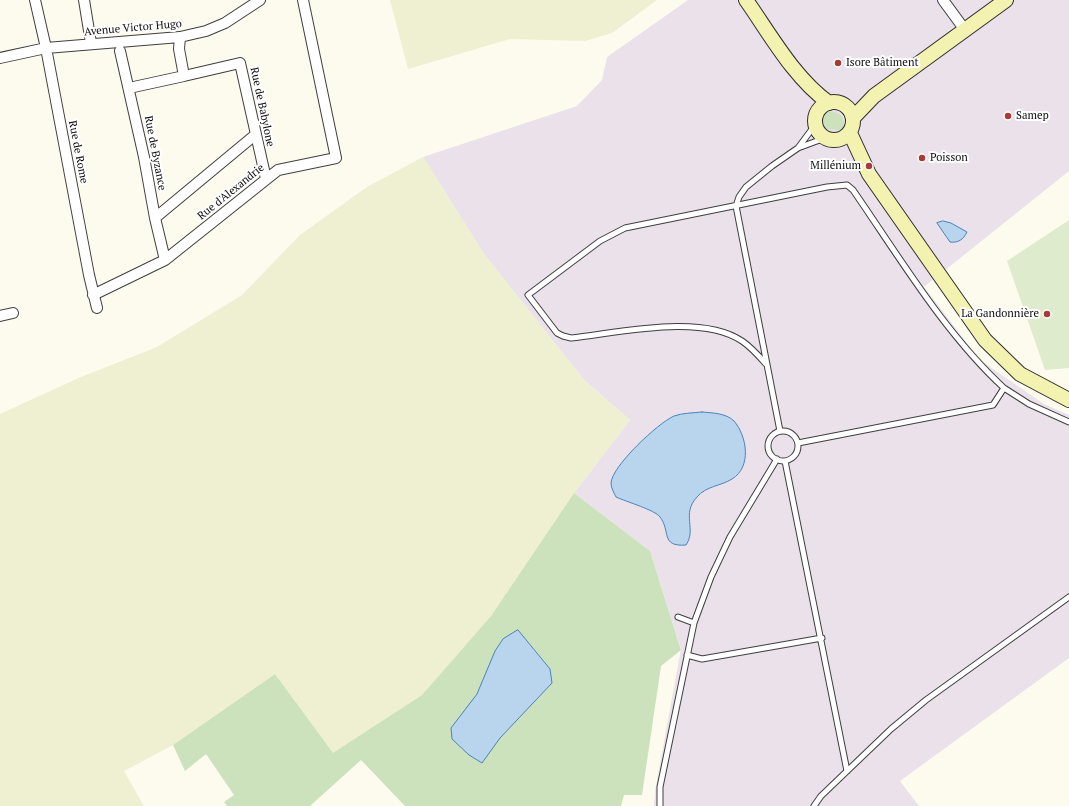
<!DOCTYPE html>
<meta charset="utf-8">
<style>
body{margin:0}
canvas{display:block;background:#fdfbee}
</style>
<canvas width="1069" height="806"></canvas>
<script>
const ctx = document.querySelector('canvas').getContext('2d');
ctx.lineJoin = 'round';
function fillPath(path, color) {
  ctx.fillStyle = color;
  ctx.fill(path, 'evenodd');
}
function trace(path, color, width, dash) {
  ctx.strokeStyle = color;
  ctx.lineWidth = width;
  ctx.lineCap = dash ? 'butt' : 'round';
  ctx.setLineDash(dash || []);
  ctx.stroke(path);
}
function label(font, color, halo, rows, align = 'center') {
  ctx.font = font + ' "PT Serif",serif';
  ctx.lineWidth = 4;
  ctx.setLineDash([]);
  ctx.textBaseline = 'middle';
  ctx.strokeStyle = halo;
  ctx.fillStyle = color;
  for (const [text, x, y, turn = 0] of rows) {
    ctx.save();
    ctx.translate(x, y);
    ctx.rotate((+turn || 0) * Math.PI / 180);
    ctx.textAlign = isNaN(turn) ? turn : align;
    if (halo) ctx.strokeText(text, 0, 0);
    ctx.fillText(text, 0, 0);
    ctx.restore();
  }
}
fillPath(new Path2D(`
 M 688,0 L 1069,0 L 1069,171 L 924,287 L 980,360 L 1044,404 L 1069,415 L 1069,658 L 900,781 L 919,806 L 654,806 L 655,791 L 681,649 L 650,551 L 574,493 L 630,420 L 584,380 L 484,254 L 423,157 L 577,106 L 602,80 L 607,57 Z`), '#eae1ea');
fillPath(new Path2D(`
 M 390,0 L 657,0 L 612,33 L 585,41 L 510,39 L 408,69 Z
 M 423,157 L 484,254 L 584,380 L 630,420 L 574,493 L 491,616 L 422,695 L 333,754 L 275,674 L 173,745 L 124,771 L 144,806 L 0,806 L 0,414 L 81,377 L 157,347 L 242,295 L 300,235 L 367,187 Z`), '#efefd1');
fillPath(new Path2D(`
 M 828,112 C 840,110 848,120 842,130 L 823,129 L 823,118 Z
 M 574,493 L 650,551 L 681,650 L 661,666 L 642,795 L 624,795 L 621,806 L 405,806 L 361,760 L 310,806 L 227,806 L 224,802 L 234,795 L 206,754 L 185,771 L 173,745 L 275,674 L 333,753 L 422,695 L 491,616 Z`), '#cce2bc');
fillPath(new Path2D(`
 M 1069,220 L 1069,368 L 1045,370 L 1007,261 Z`), '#deebcc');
const water = new Path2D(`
 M 943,221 L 951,223 L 967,232 C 963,240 958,243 950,242 L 937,223 Z
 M 702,412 C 712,413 726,413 734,421 C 747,436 752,467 732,479 C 721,486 706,486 697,497 C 681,514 697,529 686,545 C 660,547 671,531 660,517 C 655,510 627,502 616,497 C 614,493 611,488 611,483 C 612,466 658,423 674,416 C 682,413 693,413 702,412 Z
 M 518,630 L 550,669 L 552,683 L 500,738 L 482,763 L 469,755 L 452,739 L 451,728 L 477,694 L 495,651 L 503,639 Z`);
fillPath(water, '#b9d5ed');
trace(water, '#4a84ba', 1);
const lane = new Path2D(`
 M 798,148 L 815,125
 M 766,364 C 759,356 751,347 742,341 C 701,313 618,333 571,338 L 563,336 L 557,333 L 528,295 L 600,241 L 625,228 L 827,187 L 847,185 L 853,190 C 898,255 945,334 1004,388
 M 780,431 L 736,206 L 739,197 L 746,187 L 772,166 L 798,148 L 825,138
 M768 446a15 15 0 1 1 30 0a15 15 0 1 1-30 0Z
 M 798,443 L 993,405 L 1004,388 L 1029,404 L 1069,422
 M 785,461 L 847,771
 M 678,617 L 694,623
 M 687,655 L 702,659 L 822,638
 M 660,806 L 660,787 L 694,623 L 711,577 L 730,537 L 777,459
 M 814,806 L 821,796 L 891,729 L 926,700 L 1069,597`);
const street = new Path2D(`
 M 35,0 L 46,48 L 89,275 L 97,308
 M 84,0 L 91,43
 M 943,0 L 965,30
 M 180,37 L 179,49 L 184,76 L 240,63 L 266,179
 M 120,51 L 144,157 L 155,218 L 165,260
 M 0,58 L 46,48 L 180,37 L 206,31 L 225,23 L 260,0
 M 129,88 L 184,76
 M 155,218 L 255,135
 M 93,295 L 165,260 L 278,170 L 336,158 L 303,0
 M 0,316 L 13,313`);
const secondary = new Path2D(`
 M 746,0 C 770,34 794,78 829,103
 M815 121a19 19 0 1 1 38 0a19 19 0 1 1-38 0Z
 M 853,118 L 874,96 L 1006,0
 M 850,133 L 869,174 L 985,340 L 1020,374 L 1069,400`);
trace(lane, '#3f3f3f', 7);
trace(street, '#3f3f3f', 12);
trace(secondary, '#2e2e2e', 16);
trace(lane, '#fff', 5);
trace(street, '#fff', 10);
trace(secondary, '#f4f2b1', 14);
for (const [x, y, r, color] of [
 [838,63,4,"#a93b37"],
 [1008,116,4,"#a93b37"],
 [922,158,4,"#a93b37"],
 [869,166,4,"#a93b37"],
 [1047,314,4,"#a93b37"]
]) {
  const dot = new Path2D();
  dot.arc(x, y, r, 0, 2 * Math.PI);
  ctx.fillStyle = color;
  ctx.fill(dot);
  trace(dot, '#fff', 1.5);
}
label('11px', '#0c0c0c', '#fff', [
 ["Avenue Victor Hugo",133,28,-5],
 ["Rue de Babylone",262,107,78],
 ["Rue de Rome",78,152,79],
 ["Rue de Byzance",155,153,79],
 ["Rue d'Alexandrie",231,192,-39]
]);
label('11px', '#0c0c0c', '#fff', [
 ["Isore Bâtiment",846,63],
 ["Samep",1016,116],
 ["Poisson",930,158],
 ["Millénium",861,166,"right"],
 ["La Gandonnière",1039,314,"right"]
], 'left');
</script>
